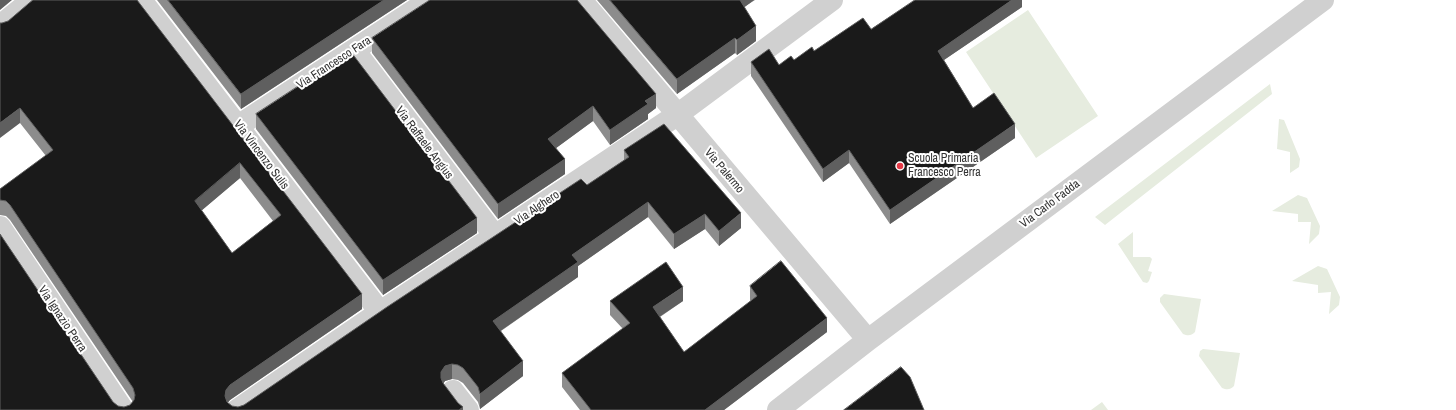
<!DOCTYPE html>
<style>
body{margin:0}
canvas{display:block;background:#fff}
</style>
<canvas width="1456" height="410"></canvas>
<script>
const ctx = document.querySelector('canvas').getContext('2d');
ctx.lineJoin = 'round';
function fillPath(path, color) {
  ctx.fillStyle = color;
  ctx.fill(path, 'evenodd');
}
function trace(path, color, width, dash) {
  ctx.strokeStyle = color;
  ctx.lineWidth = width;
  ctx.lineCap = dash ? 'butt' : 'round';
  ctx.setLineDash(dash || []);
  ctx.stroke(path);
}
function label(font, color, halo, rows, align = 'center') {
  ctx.font = font + ' "Archivo Narrow",sans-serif';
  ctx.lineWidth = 4;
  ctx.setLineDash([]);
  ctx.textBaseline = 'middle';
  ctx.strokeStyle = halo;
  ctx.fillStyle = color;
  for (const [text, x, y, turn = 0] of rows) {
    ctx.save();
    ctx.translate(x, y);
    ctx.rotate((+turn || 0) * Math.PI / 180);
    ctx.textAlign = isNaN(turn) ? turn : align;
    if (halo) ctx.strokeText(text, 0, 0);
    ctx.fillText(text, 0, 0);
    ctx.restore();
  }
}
fillPath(new Path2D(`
 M 1028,10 L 1098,116 L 1036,158 L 966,52 Z
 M 1270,84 L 1272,94 L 1105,225 L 1095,217 Z
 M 1279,119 L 1284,120 L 1300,159 L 1299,167 L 1290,173 L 1290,152 L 1277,149 Z
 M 1298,195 L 1307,198 L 1320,226 L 1319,234 L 1309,244 L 1311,222 L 1298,222 L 1298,214 L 1272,211 Z
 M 1133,232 L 1133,257 L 1150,257 L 1152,259 L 1148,271 L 1152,272 L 1149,281 L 1147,283 L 1143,282 L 1118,244 Z
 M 1318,266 L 1327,269 L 1340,297 L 1339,305 L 1329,314 L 1331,292 L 1318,293 L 1318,285 L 1292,281 Z
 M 1164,294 L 1201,299 L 1195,332 C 1191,336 1188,336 1183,334 L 1160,302 L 1160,298 Z
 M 1203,349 L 1240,353 L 1234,386 C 1230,390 1227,390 1222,388 L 1199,356 L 1200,351 Z
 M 1102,402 L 1108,410 L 1091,410 Z`), '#e6ecdf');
trace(new Path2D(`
 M 141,0 L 380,312
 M 581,0 L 868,340
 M 0,26 L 32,0
 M 354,50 L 495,236
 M 238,126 L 430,0
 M 0,227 L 123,410
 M 453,391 L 468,410
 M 237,410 L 380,312 L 677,115 L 832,0
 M 778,410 L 868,340 L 1323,0`), '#d0d0d0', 22);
fillPath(new Path2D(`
 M 137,0 L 362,309 L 230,400 L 227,403 L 232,406 L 238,407 L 244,405 L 587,185 L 624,160 L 624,150 L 741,228 L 719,246 L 705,229 L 674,249 L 648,217 L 578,266 L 578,277 L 501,331 L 523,376 L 480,409 L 478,402 L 463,383 L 458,380 L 452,379 L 445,381 L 443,384 L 463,410 L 0,410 L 113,402 L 118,406 L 124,407 L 130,405 L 133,402 L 10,220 L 6,216 L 0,215 L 0,189 L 46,156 L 20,123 L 2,23 ZM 240,178 L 273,221 L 232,253 L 201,211 Z
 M 157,0 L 407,0 L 241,109 Z
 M 597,0 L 755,0 L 744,7 L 756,41 L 737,55 L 735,53 L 677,94 Z
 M 1022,0 L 1022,7 L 944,60 L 973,108 L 1015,138 L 890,224 L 849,163 L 823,182 L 751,76 L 751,62 L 779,65 L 794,60 L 814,51 Z
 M 372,38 L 656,108 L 648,114 L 648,119 L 610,145 L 593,121 L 556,148 L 565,174 L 498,219 L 372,53 Z
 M 256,114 L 477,233 L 383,295 L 256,129 Z
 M 750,286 L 827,332 L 724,410 L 580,410 L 562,387 L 562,373 L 623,329 L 610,315 L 610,301 L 683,301 L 660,317 L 684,352 L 751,301 L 750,300 Z`), '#8c8c8c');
fillPath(new Path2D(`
 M 0,0 L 12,0 L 0,10 Z
 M 384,0 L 407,0 L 241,109 L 241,94 Z
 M 738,0 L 754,0 L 738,12 Z
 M 1012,0 L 1022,0 L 1022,7 L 938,64 L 938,51 Z
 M 756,26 L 756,41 L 737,55 L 737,40 Z
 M 735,38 L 735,53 L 677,94 L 677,79 Z
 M 656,94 L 656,108 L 648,114 L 648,119 L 610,145 L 610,130 L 645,101 Z
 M 593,106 L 593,121 L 548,154 L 548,139 Z
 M 20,108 L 20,123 L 0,138 L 0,123 Z
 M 1015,124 L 1015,138 L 890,224 L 890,210 Z
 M 849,150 L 849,163 L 823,182 L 823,169 Z
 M 565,159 L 565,174 L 498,219 L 498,204 Z
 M 240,163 L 240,178 L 195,216 L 195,201 Z
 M 648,202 L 648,217 L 578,266 L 578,277 L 493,336 L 493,321 L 572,255 Z
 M 741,213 L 741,228 L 719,246 L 719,231 Z
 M 705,214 L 705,229 L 674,249 L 674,234 Z
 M 477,218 L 477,233 L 383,295 L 383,280 Z
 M 683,287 L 683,301 L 653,321 L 653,307 Z
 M 362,294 L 362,309 L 230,400 L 226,405 L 225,396 L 226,390 L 230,385 Z
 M 827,318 L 827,332 L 724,410 L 705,410 Z
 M 523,361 L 523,376 L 480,409 L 480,394 Z
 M 452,364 L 452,379 L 445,381 L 441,387 L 441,372 L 445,366 Z
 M 463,407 L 463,410 L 459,410 Z`), '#5f5f5f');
const building = new Path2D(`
 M 33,0 L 137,0 L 362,294 L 230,385 L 226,390 L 225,396 L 227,402 L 232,406 L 238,407 L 244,405 L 387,307 L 581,179 L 587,185 L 629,157 L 624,150 L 664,124 L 741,213 L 719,231 L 705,214 L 674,234 L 648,202 L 572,255 L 578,262 L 493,321 L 523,361 L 480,394 L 478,387 L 463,368 L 458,365 L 452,364 L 445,366 L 441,372 L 441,378 L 443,383 L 458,403 L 463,407 L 459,410 L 0,410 L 0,234 L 113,402 L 118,406 L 124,407 L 130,405 L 134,400 L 135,395 L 133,388 L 10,205 L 6,201 L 0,200 L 0,189 L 53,150 L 20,108 L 0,123 L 0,23 L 2,23 L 8,21 ZM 240,163 L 281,215 L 232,253 L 195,201 Z
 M 168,0 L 384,0 L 241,94 Z
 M 430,0 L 577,0 L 656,94 L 645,101 L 648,104 L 610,130 L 593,106 L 548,139 L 565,159 L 498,204 L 372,38 Z
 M 610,0 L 740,0 L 756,26 L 737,40 L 735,38 L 677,79 Z
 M 915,0 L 1012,0 L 938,51 L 973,108 L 994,93 L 1015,124 L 890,210 L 849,150 L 823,169 L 751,62 L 769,49 L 779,65 L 791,56 L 794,60 L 812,47 L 814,51 L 863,18 L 871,29 Z
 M 351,52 L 477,218 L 383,280 L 256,114 Z
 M 781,261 L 827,318 L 705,410 L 591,410 L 562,373 L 630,323 L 610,301 L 666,262 L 683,287 L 653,307 L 684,352 L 757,296 L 750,286 Z
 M 901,367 L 910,377 L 924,410 L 844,410 Z`);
fillPath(building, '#1a1a1a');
trace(building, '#5f5f5f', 1);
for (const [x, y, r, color] of [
 [900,166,4,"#e63946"]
]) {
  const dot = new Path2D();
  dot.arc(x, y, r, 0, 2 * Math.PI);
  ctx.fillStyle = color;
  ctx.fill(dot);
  trace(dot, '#fff', 1.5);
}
label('12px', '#333', '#fff', [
 ["Via Francesco Fara",334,63,-33],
 ["Via Raffaele Angius",424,143,53],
 ["Via Vincenzo Sulis",261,155,53],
 ["Via Palermo",724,171,50],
 ["Via Carlo Fadda",1050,204,-37],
 ["Via Alghero",537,208,-34],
 ["Via Ignazio Perra",62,319,56]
]);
label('12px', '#333', '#fff', [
 ["Scuola Primaria",908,159],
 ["Francesco Perra",908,173]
], 'left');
</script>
